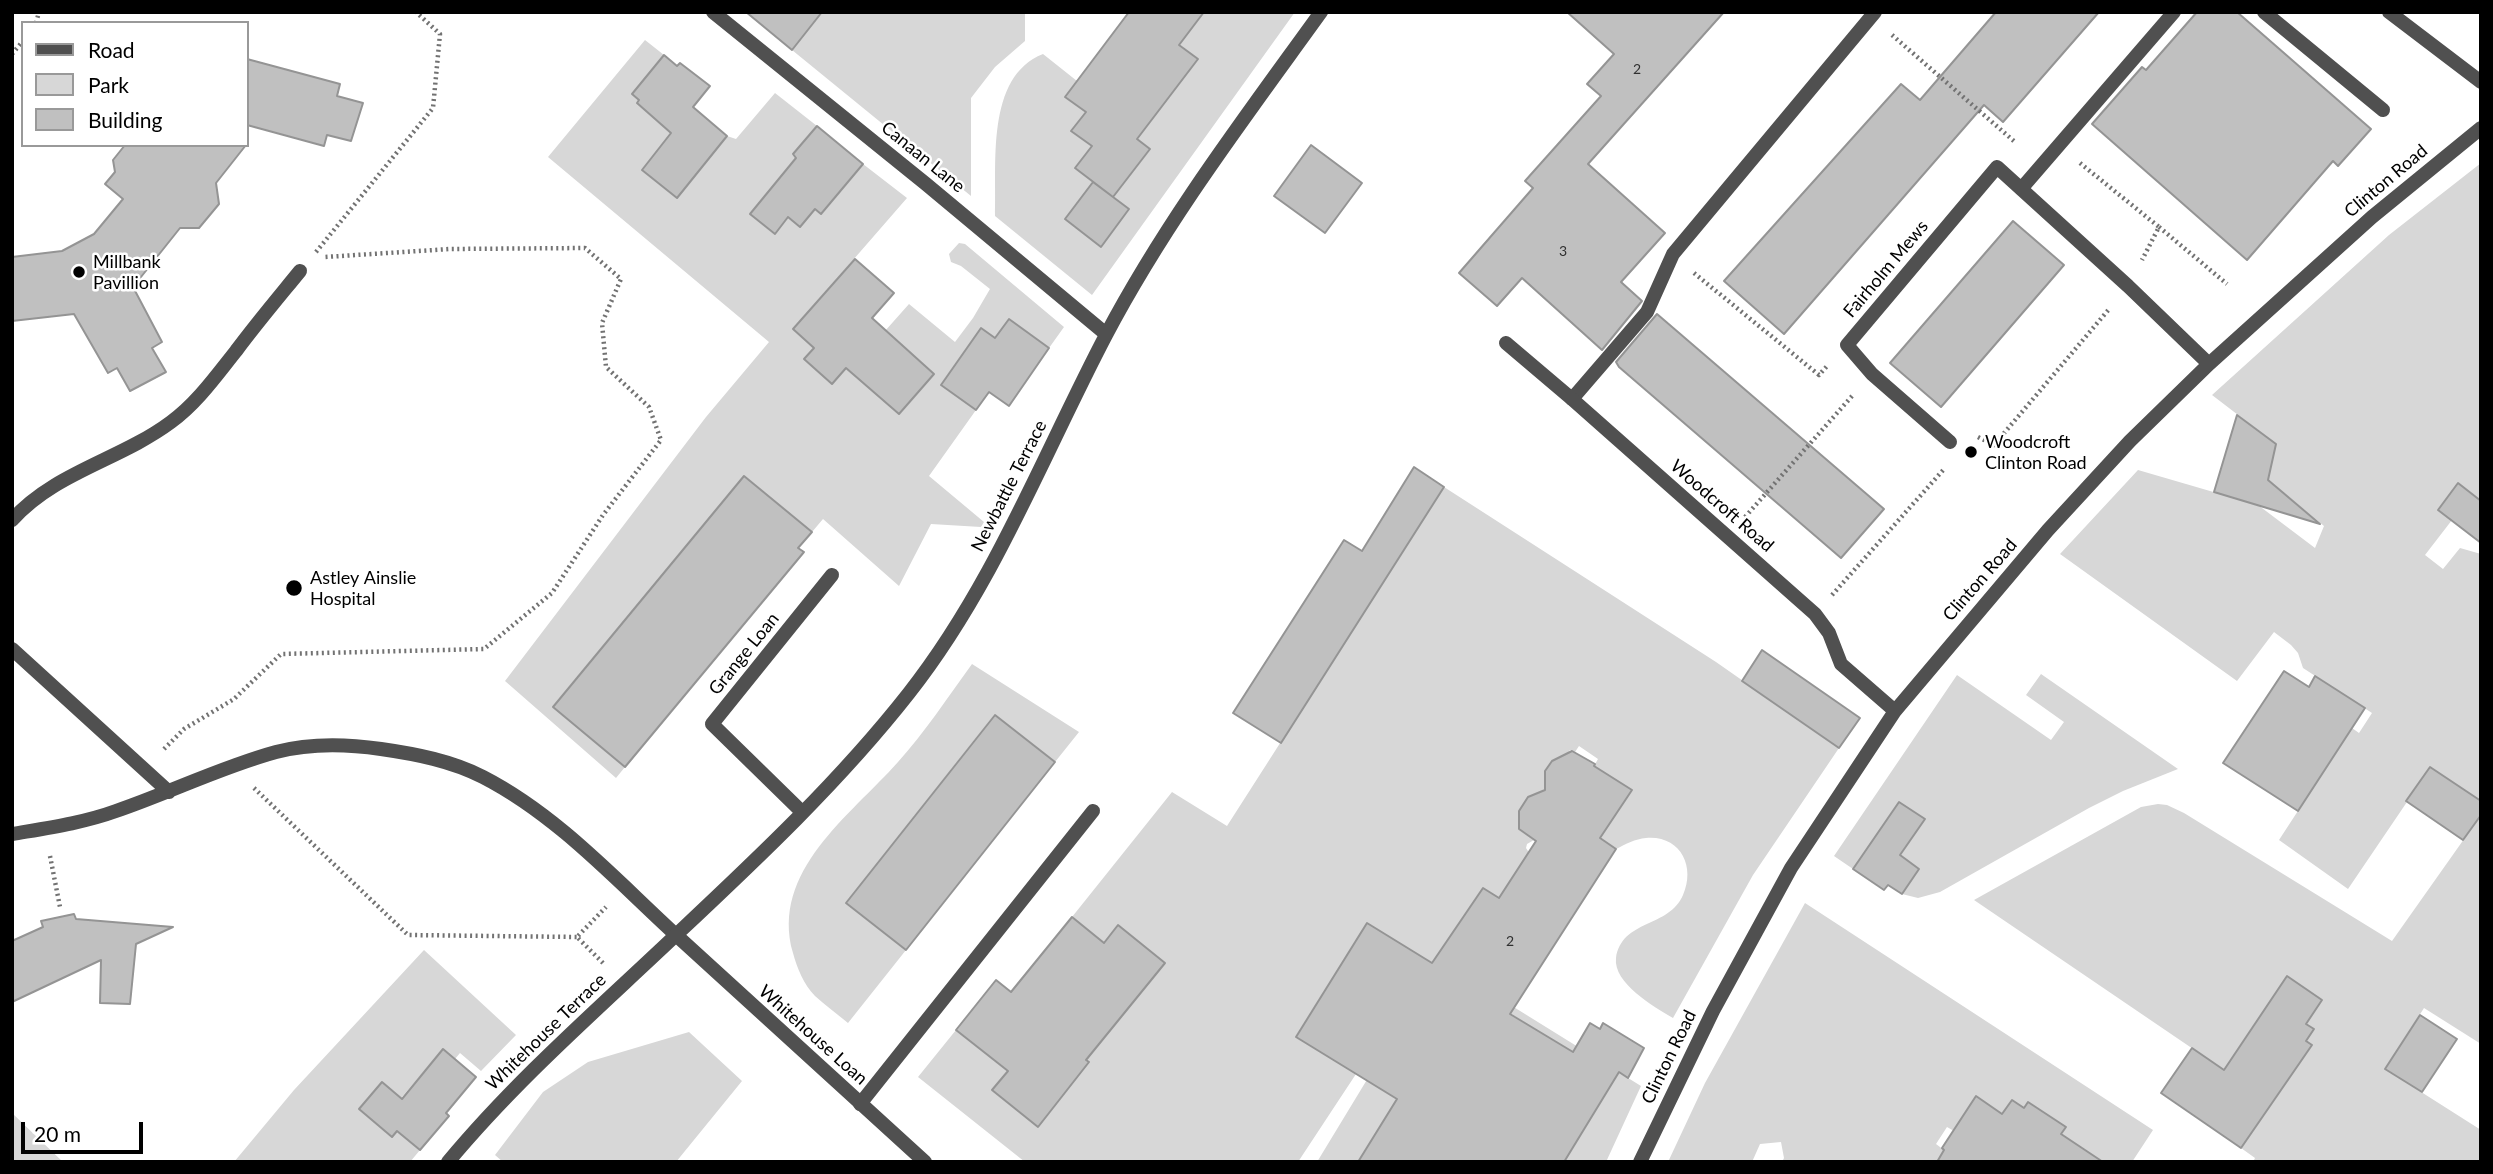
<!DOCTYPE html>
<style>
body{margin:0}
#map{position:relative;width:2493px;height:1174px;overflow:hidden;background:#fff;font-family:Lato,sans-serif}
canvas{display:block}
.frame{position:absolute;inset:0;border:14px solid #000;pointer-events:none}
.legend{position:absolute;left:21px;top:21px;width:228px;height:126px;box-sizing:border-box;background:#fff;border:2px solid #999;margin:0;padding:9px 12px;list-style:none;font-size:21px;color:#000}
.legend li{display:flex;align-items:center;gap:14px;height:35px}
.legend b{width:35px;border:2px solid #999}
.scale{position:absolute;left:21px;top:1122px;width:122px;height:32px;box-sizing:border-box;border:4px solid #000;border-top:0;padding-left:9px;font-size:21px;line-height:24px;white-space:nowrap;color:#000;-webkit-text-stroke:5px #fff;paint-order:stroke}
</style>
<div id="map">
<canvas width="2493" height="1174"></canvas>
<div class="frame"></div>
<ul class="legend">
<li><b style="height:9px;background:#505050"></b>Road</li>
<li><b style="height:19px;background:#d7d7d7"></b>Park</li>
<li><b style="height:19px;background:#c0c0c0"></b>Building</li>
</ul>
<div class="scale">20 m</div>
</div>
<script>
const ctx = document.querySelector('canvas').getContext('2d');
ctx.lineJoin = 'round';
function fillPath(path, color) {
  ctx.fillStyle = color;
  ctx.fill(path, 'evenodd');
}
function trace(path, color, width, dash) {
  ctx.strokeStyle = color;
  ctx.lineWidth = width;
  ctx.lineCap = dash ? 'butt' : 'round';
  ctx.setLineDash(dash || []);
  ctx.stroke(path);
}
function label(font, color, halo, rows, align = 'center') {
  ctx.font = font + ' Lato,sans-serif';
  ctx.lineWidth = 5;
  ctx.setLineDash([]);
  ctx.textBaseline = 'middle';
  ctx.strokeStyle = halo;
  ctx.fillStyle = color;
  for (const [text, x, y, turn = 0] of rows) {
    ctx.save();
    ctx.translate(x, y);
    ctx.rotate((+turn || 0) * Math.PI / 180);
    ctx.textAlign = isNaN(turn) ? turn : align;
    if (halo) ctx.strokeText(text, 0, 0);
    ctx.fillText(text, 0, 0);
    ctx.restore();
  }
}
fillPath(new Path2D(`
 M 822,12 L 1025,12 L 1025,41 L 995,67 L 971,98 L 971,196 L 792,50 Z
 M 1195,12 L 1295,12 L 1092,295 L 995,216 C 997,165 985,77 1043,54 L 1077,81 L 1065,97 L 1086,112 L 1071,131 L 1092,146 L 1093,182 L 1065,219 L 1101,246 L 1129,210 L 1113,197 L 1150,150 L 1137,139 L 1198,59 L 1179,44 L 1201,17 Z
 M 645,40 L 664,55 L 632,94 L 639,100 L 637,103 L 675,129 L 677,197 L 727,136 L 736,139 L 775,93 L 817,126 L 793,154 L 811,169 L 750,214 L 774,234 L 788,217 L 800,227 L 815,209 L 822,214 L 863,164 L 907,198 L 793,329 L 814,348 L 804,359 L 832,384 L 846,368 L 900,414 L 934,374 L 885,331 L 909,304 L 955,342 L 973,318 L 990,289 L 961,266 L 951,262 L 949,254 L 959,243 L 965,244 L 1064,327 L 1049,348 L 1009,320 L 995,338 L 981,328 L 941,384 L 976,410 L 929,476 L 984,522 L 981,527 L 931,524 L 899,586 L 823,519 L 812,532 L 744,476 L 553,706 L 625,767 L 616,778 L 505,681 L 706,417 L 769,342 L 548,157 Z
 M 2481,163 L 2481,498 L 2480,500 L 2458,483 L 2438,510 L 2452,520 L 2425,555 L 2443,569 L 2460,548 L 2481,554 L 2481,801 L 2430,768 L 2348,889 L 2279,840 L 2352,728 L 2359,733 L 2372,713 L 2303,668 L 2298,653 L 2291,645 L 2274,632 L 2237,681 L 2060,554 L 2138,470 L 2258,505 L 2315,548 L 2324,526 L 2266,478 L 2276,444 L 2212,395 L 2389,235 Z
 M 1444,487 L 1716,662 L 1839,748 L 1753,875 L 1673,1018 C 1654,1007 1613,983 1616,958 C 1622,919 1669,928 1683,895 C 1696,866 1680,835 1646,838 C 1635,839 1626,844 1616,849 L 1600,838 L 1632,791 L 1594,766 L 1598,759 L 1579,746 L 1575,752 L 1570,750 L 1564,759 L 1560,757 L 1552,761 L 1545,771 L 1549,782 L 1540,796 L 1528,797 L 1519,811 L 1519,820 L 1522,822 L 1518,829 L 1534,840 L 1527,844 L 1526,848 L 1530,854 L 1499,898 L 1483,888 L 1465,914 L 1476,921 L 1446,965 L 1641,1086 L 1606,1162 L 1564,1161 L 1524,1022 L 1367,923 L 1296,1036 L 1356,1074 L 1298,1162 L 1025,1162 L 918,1077 L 956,1030 L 1008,1071 L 992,1090 L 1038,1126 L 1089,1062 L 1077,1052 L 1165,963 L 1118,925 L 1104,943 L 1072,917 L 1172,792 L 1227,826 Z
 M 972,664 L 1079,732 L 1055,762 L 994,715 L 846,903 L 906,950 L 848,1023 C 837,1014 825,1005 815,996 C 804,985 797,968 793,953 C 770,871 850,816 898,762 C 925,732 948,697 972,664 Z
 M 2041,674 L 2178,769 L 2123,791 L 2089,808 L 1940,892 L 1918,898 L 1902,894 L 1919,869 L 1900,855 L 1924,819 L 1899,802 L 1853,869 L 1834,856 L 1957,675 L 2051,740 L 2064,722 L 2026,695 Z
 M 2158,804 L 2167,805 L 2184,813 L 2392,941 L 2481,815 L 2481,1044 L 2424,1008 L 2385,1069 L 2481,1130 L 2481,1162 L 2253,1162 L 2255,1158 L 2241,1148 L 2311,1045 L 2306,1041 L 2314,1029 L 2306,1024 L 2287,977 L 2224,1070 L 1974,900 L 2141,807 Z
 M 1805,903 L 2153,1130 L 2132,1162 L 2103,1162 L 2089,1153 L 2086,1157 L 2059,1138 L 2066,1127 L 2028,1102 L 2024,1108 L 2012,1100 L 2002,1114 L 1976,1097 L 1954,1131 L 1947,1127 L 1936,1144 L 1944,1150 L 1937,1162 L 1782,1162 L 1784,1158 L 1781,1142 L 1760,1144 L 1752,1162 L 1668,1162 L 1705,1083 Z
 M 424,950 L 516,1035 L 481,1071 L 460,1053 L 455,1059 L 443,1049 L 401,1098 L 392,1136 L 397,1131 L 420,1150 L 410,1162 L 234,1162 L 294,1090 Z
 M 689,1032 L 742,1081 L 676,1162 L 503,1162 L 495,1155 L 543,1092 L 588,1062 Z
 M 1368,1078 L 1398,1097 L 1358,1162 L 1317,1162 Z
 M 12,1113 L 63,1162 L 12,1162 Z`), '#d7d7d7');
const building = new Path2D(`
 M 746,12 L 822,12 L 792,50 Z
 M 1129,12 L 1204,12 L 1179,45 L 1198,59 L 1137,139 L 1150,149 L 1113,197 L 1075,168 L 1092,146 L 1071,131 L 1086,112 L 1065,97 Z
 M 1567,12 L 1724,12 L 1588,164 L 1665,233 L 1621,282 L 1642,301 L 1602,350 L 1522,278 L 1497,306 L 1459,273 L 1533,188 L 1525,181 L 1601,96 L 1587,84 L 1614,54 Z
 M 1996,12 L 2099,12 L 2003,122 L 1984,105 L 1784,334 L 1724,281 L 1901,84 L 1920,100 Z
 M 2197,12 L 2237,12 L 2371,129 L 2338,166 L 2333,161 L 2247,260 L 2092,124 L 2142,67 L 2146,70 Z
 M 664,55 L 677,66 L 680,63 L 710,86 L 693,107 L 727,136 L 677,198 L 642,170 L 671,133 L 637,103 L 639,100 L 632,94 Z
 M 247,59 L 340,84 L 337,96 L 363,103 L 351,141 L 327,135 L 324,146 L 247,125 Z
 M 817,126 L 863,164 L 821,214 L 815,209 L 800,227 L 788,217 L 775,234 L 750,214 L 796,158 L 793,154 Z
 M 125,145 L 246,145 L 216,183 L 219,204 L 199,228 L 180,228 L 133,287 L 162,342 L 152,348 L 166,372 L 130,391 L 117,368 L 108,373 L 74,314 L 12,321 L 12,257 L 62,251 L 94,234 L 123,199 L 105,184 L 115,172 L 113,160 Z
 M 1311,145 L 1362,183 L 1325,233 L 1274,196 Z
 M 1093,182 L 1129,209 L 1101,247 L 1065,219 Z
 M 2013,221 L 2064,265 L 1941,407 L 1890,363 Z
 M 855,259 L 894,293 L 872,318 L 934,374 L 899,414 L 846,368 L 832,384 L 804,359 L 814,348 L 793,329 Z
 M 1657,314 L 1884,509 L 1841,558 L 1619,367 L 1616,362 Z
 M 1009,319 L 1049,348 L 1009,406 L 989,392 L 976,410 L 941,385 L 981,328 L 995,338 Z
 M 2237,415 L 2276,444 L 2268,480 L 2320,524 L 2214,492 Z
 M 1414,467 L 1444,487 L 1281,743 L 1233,713 L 1344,540 L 1362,551 Z
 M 744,476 L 812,532 L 798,548 L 804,552 L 625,767 L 553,707 Z
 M 2458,483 L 2481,501 L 2481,543 L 2438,510 Z
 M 1762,650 L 1860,718 L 1839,748 L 1742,681 Z
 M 2284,671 L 2309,687 L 2315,676 L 2365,708 L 2298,811 L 2223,763 Z
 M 995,715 L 1055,762 L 906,950 L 846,903 Z
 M 1572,751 L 1595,764 L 1594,766 L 1632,790 L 1600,838 L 1616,849 L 1510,1014 L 1573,1052 L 1590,1023 L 1600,1029 L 1603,1023 L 1644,1048 L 1628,1078 L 1619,1072 L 1564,1162 L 1358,1162 L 1397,1099 L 1296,1037 L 1367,923 L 1432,963 L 1483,888 L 1499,898 L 1536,841 L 1519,829 L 1519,811 L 1528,797 L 1545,790 L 1545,771 L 1552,761 Z
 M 2430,767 L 2481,801 L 2481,815 L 2463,840 L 2406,801 Z
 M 1899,802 L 1925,819 L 1900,855 L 1919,869 L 1902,894 L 1888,885 L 1884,890 L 1853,869 Z
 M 74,914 L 76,919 L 173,927 L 136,944 L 130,1004 L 100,1003 L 101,960 L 12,1002 L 12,941 L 43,927 L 41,921 Z
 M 1072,917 L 1104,943 L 1118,925 L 1165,963 L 1086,1060 L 1089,1062 L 1038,1127 L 992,1090 L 1008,1071 L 956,1030 L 996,980 L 1011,992 Z
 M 2287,976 L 2322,1000 L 2306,1024 L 2314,1029 L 2306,1041 L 2312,1045 L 2241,1148 L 2161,1093 L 2192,1048 L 2224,1070 Z
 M 2420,1015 L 2457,1039 L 2422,1092 L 2385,1069 Z
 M 443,1049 L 476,1077 L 446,1113 L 449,1116 L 420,1150 L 397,1131 L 392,1137 L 359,1109 L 382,1082 L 402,1099 Z
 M 1976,1096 L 2002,1114 L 2012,1100 L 2024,1108 L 2028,1102 L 2066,1127 L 2061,1134 L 2103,1162 L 1937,1162 L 1944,1150 L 1942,1148 Z`);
fillPath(building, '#c0c0c0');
trace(building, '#949494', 2);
trace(new Path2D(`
 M 36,23 L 39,12
 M 1892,35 L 2015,142
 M 12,54 L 23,41
 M 2080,163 L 2159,227 L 2142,260
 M 2159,227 L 2227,284
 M 316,252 L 433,108 L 440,34 L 416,12
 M 1694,273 L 1819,375 L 1827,366
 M 1978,437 L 1994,445 L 2110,308
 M 1745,517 L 1853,395
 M 1832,595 L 1945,468
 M 164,749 L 184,729 L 234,699 L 281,654 L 484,649 L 552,593 L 603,515 L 661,440 L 649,407 L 606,367 L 602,323 L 621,279 L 585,248 L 450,249 L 325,257
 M 254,788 L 408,935 L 577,937
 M 50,856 L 60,907
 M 603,963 L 577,937 L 606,907`), '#727272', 4.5, [2, 3.5]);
trace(new Path2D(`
 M 1572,399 L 1647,312 L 1673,254 L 1875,12
 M 12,520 C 55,472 120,460 171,422 C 197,403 216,376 236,351 C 256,324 278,298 300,271
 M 12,649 L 169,792
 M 802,812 L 712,724 L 832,575
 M 12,834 C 47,828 83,823 116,811 C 169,793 221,767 276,752 C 310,743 347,744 381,749 C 416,754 452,761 483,777 C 557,815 616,880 676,935
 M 860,1104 L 1093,811`), '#505050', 14);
trace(new Path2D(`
 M 713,12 L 926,184 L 1106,334
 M 2264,12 L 2383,110
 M 2389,12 L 2481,82
 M 2021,189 L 2174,12
 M 1506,343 L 1572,399 L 1815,614 L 1829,633 L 1841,664 L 1895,711
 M 1950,442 L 1872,374 L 1847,345 L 1997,167 L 2128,286 L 2209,364
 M 676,935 L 925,1162
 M 448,1162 C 517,1079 598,1009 676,935 C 757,859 840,781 909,693 C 994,585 1043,455 1106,335 C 1166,221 1246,116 1321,12
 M 1640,1162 L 1713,1011 L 1791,868 L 1895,711 L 2048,530 L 2130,441 L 2209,364 L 2372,217 L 2481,128`), '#505050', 14);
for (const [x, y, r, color] of [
 [79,272,7,"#000"],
 [1971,452,7,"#000"],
 [294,588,9,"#000"]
]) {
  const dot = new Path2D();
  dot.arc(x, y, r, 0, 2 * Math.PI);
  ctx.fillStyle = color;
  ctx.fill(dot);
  trace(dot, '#fff', 2.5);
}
label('14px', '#303030', null, [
 ["2",1637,69],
 ["3",1563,251],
 ["2",1510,941]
]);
label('18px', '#000', '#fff', [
 ["Canaan Lane",923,157,39],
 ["Clinton Road",2386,181,-40],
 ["Fairholm Mews",1886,269,-50],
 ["Newbattle Terrace",1009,486,-63],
 ["Woodcroft Road",1722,506,41],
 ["Clinton Road",1980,580,-49],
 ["Grange Loan",744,654,-51],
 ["Whitehouse Terrace",546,1032,-44],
 ["Whitehouse Loan",813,1035,42],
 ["Clinton Road",1669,1057,-64]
]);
label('18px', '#000', '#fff', [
 ["Millbank",93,262],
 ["Pavillion",93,283],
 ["Woodcroft",1985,442],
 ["Clinton Road",1985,463],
 ["Astley Ainslie",310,578],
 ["Hospital",310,599]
], 'left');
</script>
